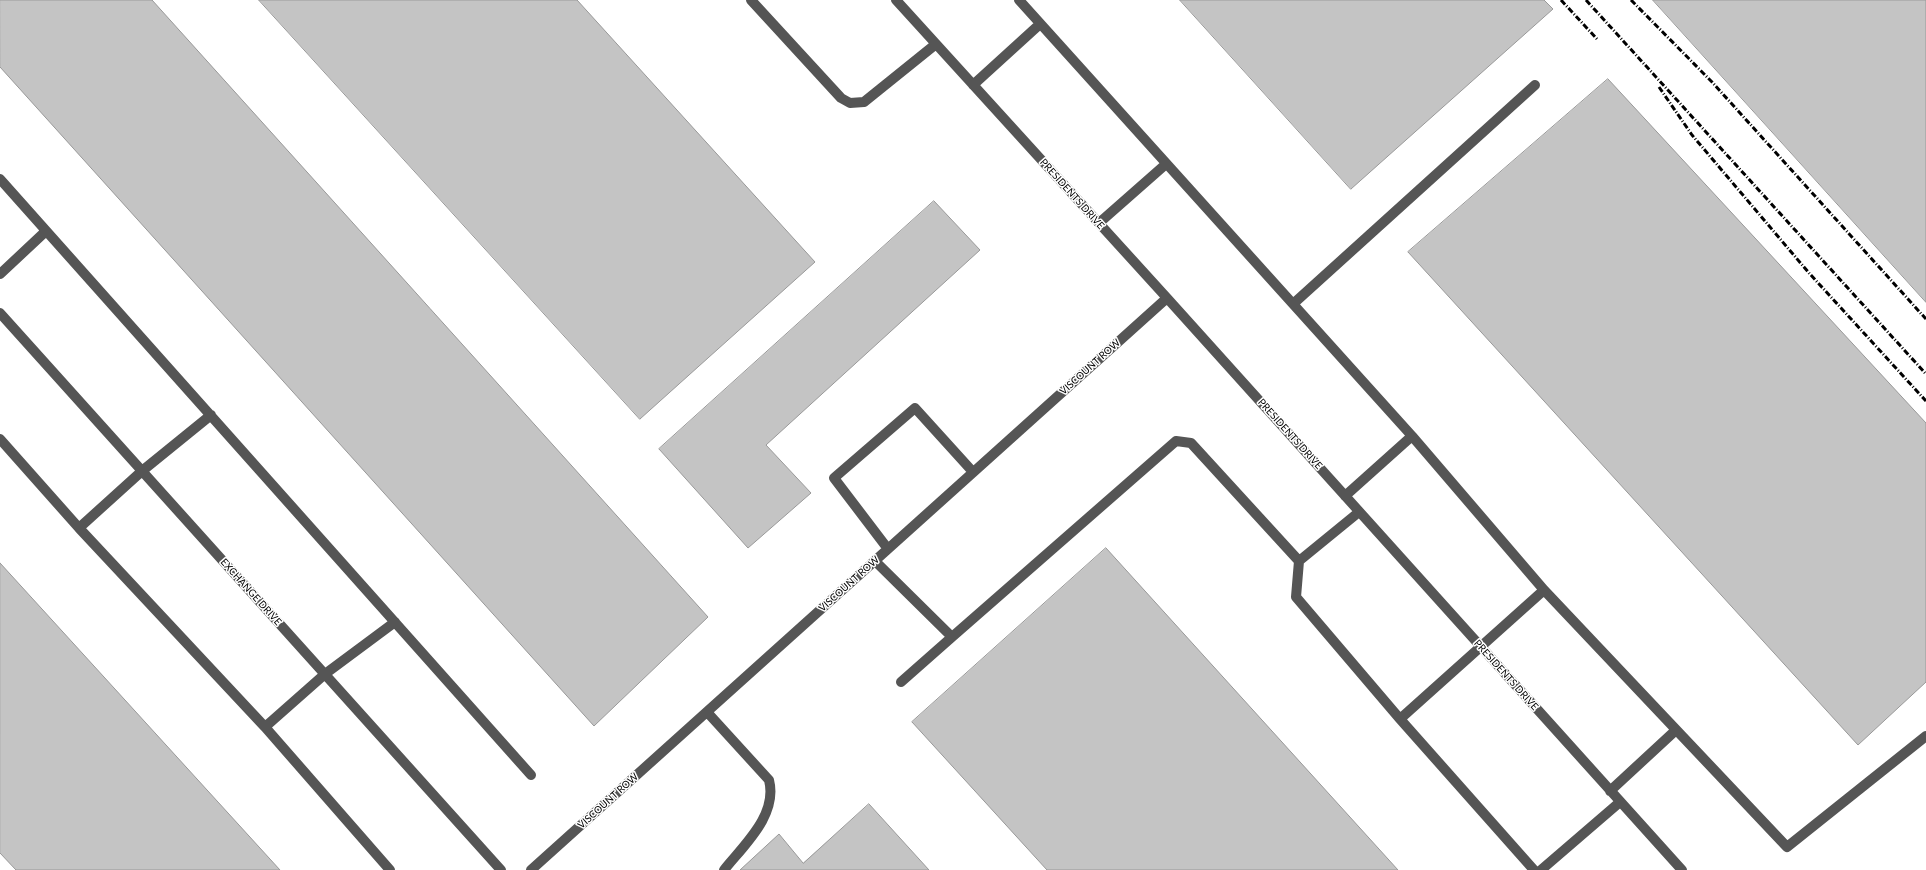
<!DOCTYPE html>
<style>
body{margin:0}
canvas{display:block;background:#fff}
</style>
<canvas width="1926" height="870"></canvas>
<script>
const ctx = document.querySelector('canvas').getContext('2d');
ctx.lineJoin = 'round';
function fillPath(path, color) {
  ctx.fillStyle = color;
  ctx.fill(path, 'evenodd');
}
function trace(path, color, width, dash) {
  ctx.strokeStyle = color;
  ctx.lineWidth = width;
  ctx.lineCap = dash ? 'butt' : 'round';
  ctx.setLineDash(dash || []);
  ctx.stroke(path);
}
function label(font, color, halo, rows, align = 'center') {
  ctx.font = font + ' Lato,sans-serif';
  ctx.lineWidth = 3;
  ctx.setLineDash([]);
  ctx.textBaseline = 'middle';
  ctx.strokeStyle = halo;
  ctx.fillStyle = color;
  for (const [text, x, y, turn = 0] of rows) {
    ctx.save();
    ctx.translate(x, y);
    ctx.rotate((+turn || 0) * Math.PI / 180);
    ctx.textAlign = isNaN(turn) ? turn : align;
    if (halo) ctx.strokeText(text, 0, 0);
    ctx.fillText(text, 0, 0);
    ctx.restore();
  }
}
const building = new Path2D(`
 M 0,0 L 152,0 L 708,617 L 594,726 L 0,67 Z
 M 259,0 L 577,0 L 815,262 L 640,419 Z
 M 1180,0 L 1544,0 L 1553,9 L 1351,189 Z
 M 1653,0 L 1926,0 L 1926,302 Z
 M 1608,79 L 1926,423 L 1926,682 L 1858,745 L 1408,252 Z
 M 934,201 L 980,250 L 766,445 L 811,493 L 748,548 L 659,449 Z
 M 1106,548 L 1398,870 L 1047,870 L 912,722 Z
 M 0,563 L 280,870 L 16,870 L 0,853 Z
 M 869,804 L 929,870 L 740,870 L 779,834 L 803,863 Z`);
fillPath(building, '#c4c4c4');
trace(building, '#999', 1);
trace(new Path2D(`
 M 751,0 L 841,98 L 850,103 L 864,102 L 936,44
 M 896,0 L 1167,298 L 1682,870
 M 1019,0 L 1412,436 L 1544,590 L 1787,847 L 1926,736
 M 973,85 L 1040,24
 M 0,179 L 531,775
 M 1099,223 L 1166,164
 M 0,274 L 46,231
 M 1293,304 L 1535,85
 M 0,313 L 501,870
 M 0,439 L 79,528 L 265,727 L 390,870
 M 1345,496 L 1412,436
 M 1359,512 L 1299,561 L 1296,597 L 1400,719 L 1534,870
 M 79,528 L 142,471 L 211,415
 M 888,549 L 834,478 L 915,408 L 973,472
 M 875,561 L 952,637 L 1176,441 L 1191,443 L 1299,561
 M 901,682 L 952,637
 M 707,712 L 769,780 C 778,815 744,845 724,870
 M 1400,719 L 1544,590
 M 265,727 L 325,674 L 395,622
 M 1610,791 L 1676,730
 M 531,870 L 1167,298
 M 1541,870 L 1620,802`), '#555', 10);
trace(new Path2D(`
 M 1561,0 L 1597,39
 M 1586,0 L 1926,374
 M 1631,0 L 1712,82 L 1926,319
 M 1659,87 L 1692,135 L 1809,273 L 1926,401`), '#000', 3, [6, 2, 1, 2]);
label('10px', '#000', '#fff', [
 ["PRESIDENTS DRIVE",1072,194,48],
 ["VISCOUNT ROW",1090,367,-42],
 ["PRESIDENTS DRIVE",1290,434,48],
 ["VISCOUNT ROW",849,584,-42],
 ["EXCHANGE DRIVE",251,592,48],
 ["PRESIDENTS DRIVE",1506,675,48],
 ["VISCOUNT ROW",608,801,-42]
]);
</script>
